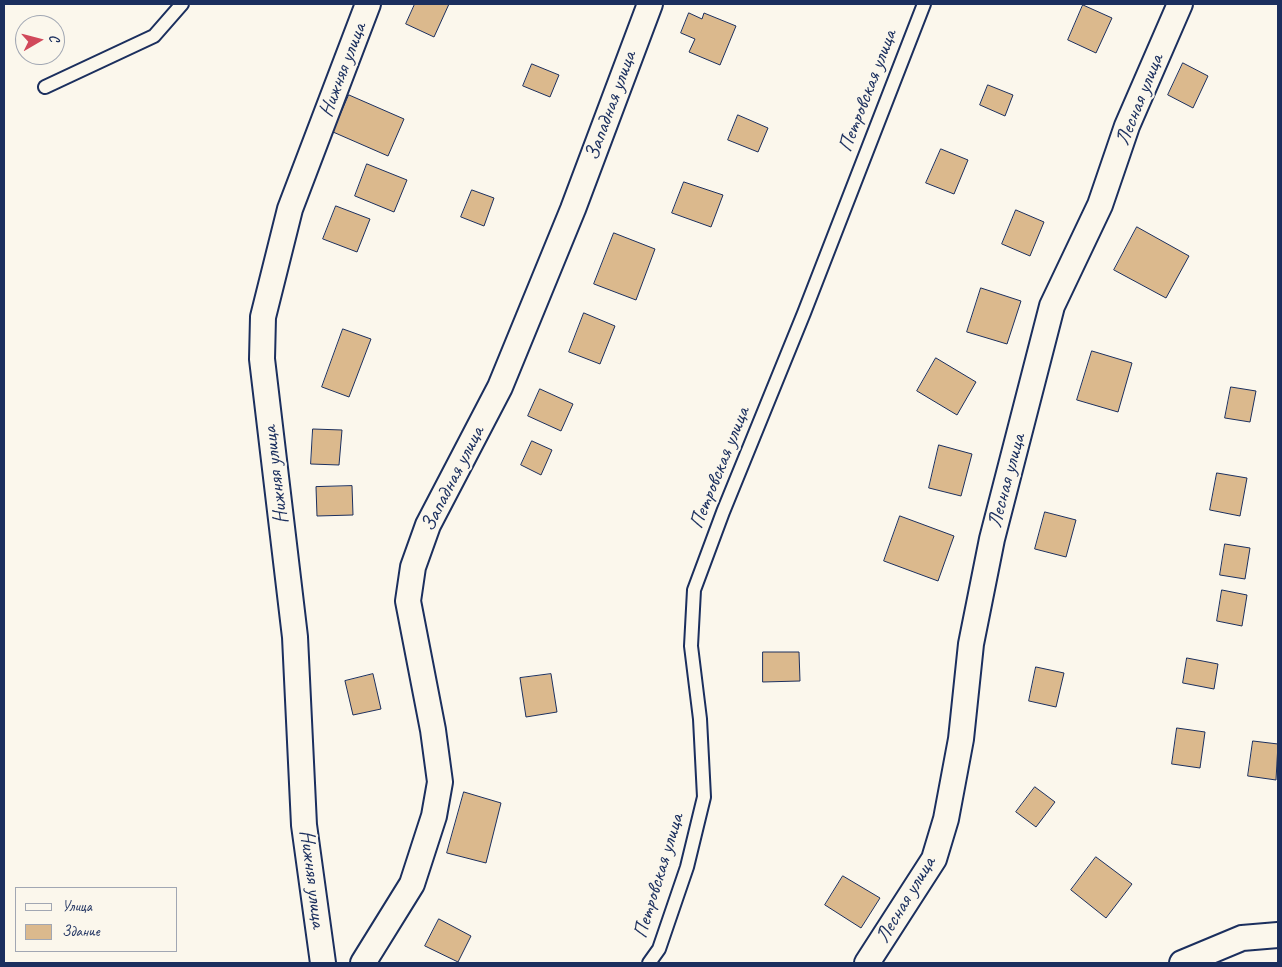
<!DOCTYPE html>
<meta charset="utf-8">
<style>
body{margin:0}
#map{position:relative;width:1282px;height:967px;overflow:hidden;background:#fbf7ec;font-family:Caveat,sans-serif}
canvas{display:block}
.frame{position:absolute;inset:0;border:5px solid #1b2f5e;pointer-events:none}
.legend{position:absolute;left:15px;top:887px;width:162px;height:65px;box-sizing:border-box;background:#fbf7ec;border:1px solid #a1a7b3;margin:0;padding:6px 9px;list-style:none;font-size:15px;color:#1b2f5e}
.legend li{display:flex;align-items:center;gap:10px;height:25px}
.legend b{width:25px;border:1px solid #a1a7b3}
.north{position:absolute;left:15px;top:15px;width:50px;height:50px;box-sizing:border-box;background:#fbf7ec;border:1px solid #a1a7b3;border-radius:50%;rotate:82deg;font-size:14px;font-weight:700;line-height:20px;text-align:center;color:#1b2f5e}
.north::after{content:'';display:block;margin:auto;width:18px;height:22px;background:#d1495b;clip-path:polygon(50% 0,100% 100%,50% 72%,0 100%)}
</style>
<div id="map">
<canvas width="1282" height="967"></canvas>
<div class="frame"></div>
<ul class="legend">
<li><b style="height:6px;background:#fbf7ec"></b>Улица</li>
<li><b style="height:14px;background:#dbb98d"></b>Здание</li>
</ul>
<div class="north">С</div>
</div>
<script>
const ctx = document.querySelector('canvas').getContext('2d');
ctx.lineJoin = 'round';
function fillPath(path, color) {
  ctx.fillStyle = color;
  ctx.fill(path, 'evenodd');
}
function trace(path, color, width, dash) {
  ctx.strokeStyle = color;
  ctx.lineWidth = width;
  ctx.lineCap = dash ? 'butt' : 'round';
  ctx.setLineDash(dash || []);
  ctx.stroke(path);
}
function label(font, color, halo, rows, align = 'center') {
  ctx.font = font + ' Caveat,sans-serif';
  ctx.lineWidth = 4.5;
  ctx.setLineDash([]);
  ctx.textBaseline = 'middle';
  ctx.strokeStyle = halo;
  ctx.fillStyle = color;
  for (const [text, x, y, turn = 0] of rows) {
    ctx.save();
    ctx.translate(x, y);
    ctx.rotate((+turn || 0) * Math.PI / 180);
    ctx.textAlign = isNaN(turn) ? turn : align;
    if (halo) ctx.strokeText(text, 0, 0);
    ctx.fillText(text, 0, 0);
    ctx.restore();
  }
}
const building = new Path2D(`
 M 415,4 L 449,4 L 434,37 L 406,24 Z
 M 1083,5 L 1112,18 L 1096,53 L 1068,40 Z
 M 689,13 L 702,19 L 704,13 L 736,26 L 720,65 L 689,52 L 695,39 L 681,33 Z
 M 1183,63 L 1208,76 L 1193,108 L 1168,95 Z
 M 532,64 L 559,75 L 550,97 L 523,86 Z
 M 988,85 L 1013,95 L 1005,116 L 980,105 Z
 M 349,95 L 404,119 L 388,156 L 333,132 Z
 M 738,115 L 768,128 L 758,152 L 728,140 Z
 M 941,149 L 968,160 L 954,194 L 926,183 Z
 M 367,164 L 407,180 L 394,212 L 355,196 Z
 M 684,182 L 723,195 L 711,227 L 672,213 Z
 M 472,190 L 494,198 L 484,226 L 461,217 Z
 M 336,206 L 370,219 L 357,252 L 323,239 Z
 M 1016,210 L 1044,222 L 1030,256 L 1002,244 Z
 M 1137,227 L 1189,256 L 1166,298 L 1114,270 Z
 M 614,233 L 655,249 L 636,300 L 594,284 Z
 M 981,288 L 1021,301 L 1007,344 L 967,332 Z
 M 584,313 L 615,326 L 600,364 L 569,352 Z
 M 343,329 L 371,339 L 349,397 L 322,387 Z
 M 1092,351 L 1132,363 L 1118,412 L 1077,400 Z
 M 936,358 L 976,382 L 957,415 L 917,391 Z
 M 1231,387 L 1256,391 L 1250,422 L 1225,418 Z
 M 540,389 L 573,404 L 561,431 L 528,416 Z
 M 313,429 L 342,430 L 339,465 L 311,464 Z
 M 532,441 L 552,450 L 541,475 L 521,465 Z
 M 939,445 L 972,454 L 961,496 L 929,488 Z
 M 1217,473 L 1247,478 L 1240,516 L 1210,510 Z
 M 352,486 L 353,515 L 317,516 L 316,487 Z
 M 1045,512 L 1076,520 L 1066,557 L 1035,549 Z
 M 900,516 L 954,536 L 938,581 L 884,561 Z
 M 1225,544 L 1250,548 L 1245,579 L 1220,575 Z
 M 1222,590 L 1247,595 L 1242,626 L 1217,621 Z
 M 763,652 L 799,652 L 800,681 L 763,682 Z
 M 1187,658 L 1218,664 L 1214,689 L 1183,683 Z
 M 1036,667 L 1064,673 L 1056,707 L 1029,701 Z
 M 373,674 L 381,709 L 353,715 L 345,681 Z
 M 551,674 L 557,712 L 526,717 L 520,678 Z
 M 1177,728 L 1205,732 L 1200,768 L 1172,764 Z
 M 1253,741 L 1278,744 L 1276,780 L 1248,776 Z
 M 1035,787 L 1055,802 L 1036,827 L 1016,812 Z
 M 464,792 L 501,803 L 486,863 L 447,853 Z
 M 1096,857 L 1132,884 L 1106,918 L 1071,890 Z
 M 843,876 L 880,898 L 861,928 L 825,905 Z
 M 439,919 L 471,936 L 458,962 L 425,946 Z`);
fillPath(building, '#dbb98d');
trace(building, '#1b2f5e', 1);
const service = new Path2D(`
 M 45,87 L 154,36 L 182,4
 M 649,963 L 659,949 L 687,867 L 704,797 L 700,719 L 691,646 L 694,590 L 723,512 L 804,313 L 924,4`);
const minor = new Path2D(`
 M 323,963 L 304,825 L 295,637 L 262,359 L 263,317 L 290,209 L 368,4
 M 363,963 L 412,884 L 434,816 L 440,782 L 433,730 L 408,601 L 413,567 L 428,525 L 500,387 L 573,209 L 650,4
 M 867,963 L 934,859 L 946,819 L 961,739 L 971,644 L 992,539 L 1052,306 L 1100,205 L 1127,126 L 1180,4
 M 1182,963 L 1242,938 L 1278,935`);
trace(service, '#1b2f5e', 16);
trace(minor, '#1b2f5e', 28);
trace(service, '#fbf7ec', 12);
trace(minor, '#fbf7ec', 24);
label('21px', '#1b2f5e', '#fbf7ec', [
 ["Нижняя улица",343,70,-69],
 ["Петровская улица",868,91,-69],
 ["Лесная улица",1140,100,-68],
 ["Западная улица",611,106,-70],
 ["Петровская улица",720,468,-68],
 ["Нижняя улица",276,475,-97],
 ["Западная улица",453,479,-63],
 ["Лесная улица",1007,481,-75],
 ["Петровская улица",659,876,-73],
 ["Нижняя улица",312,879,83],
 ["Лесная улица",906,900,-59]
]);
</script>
